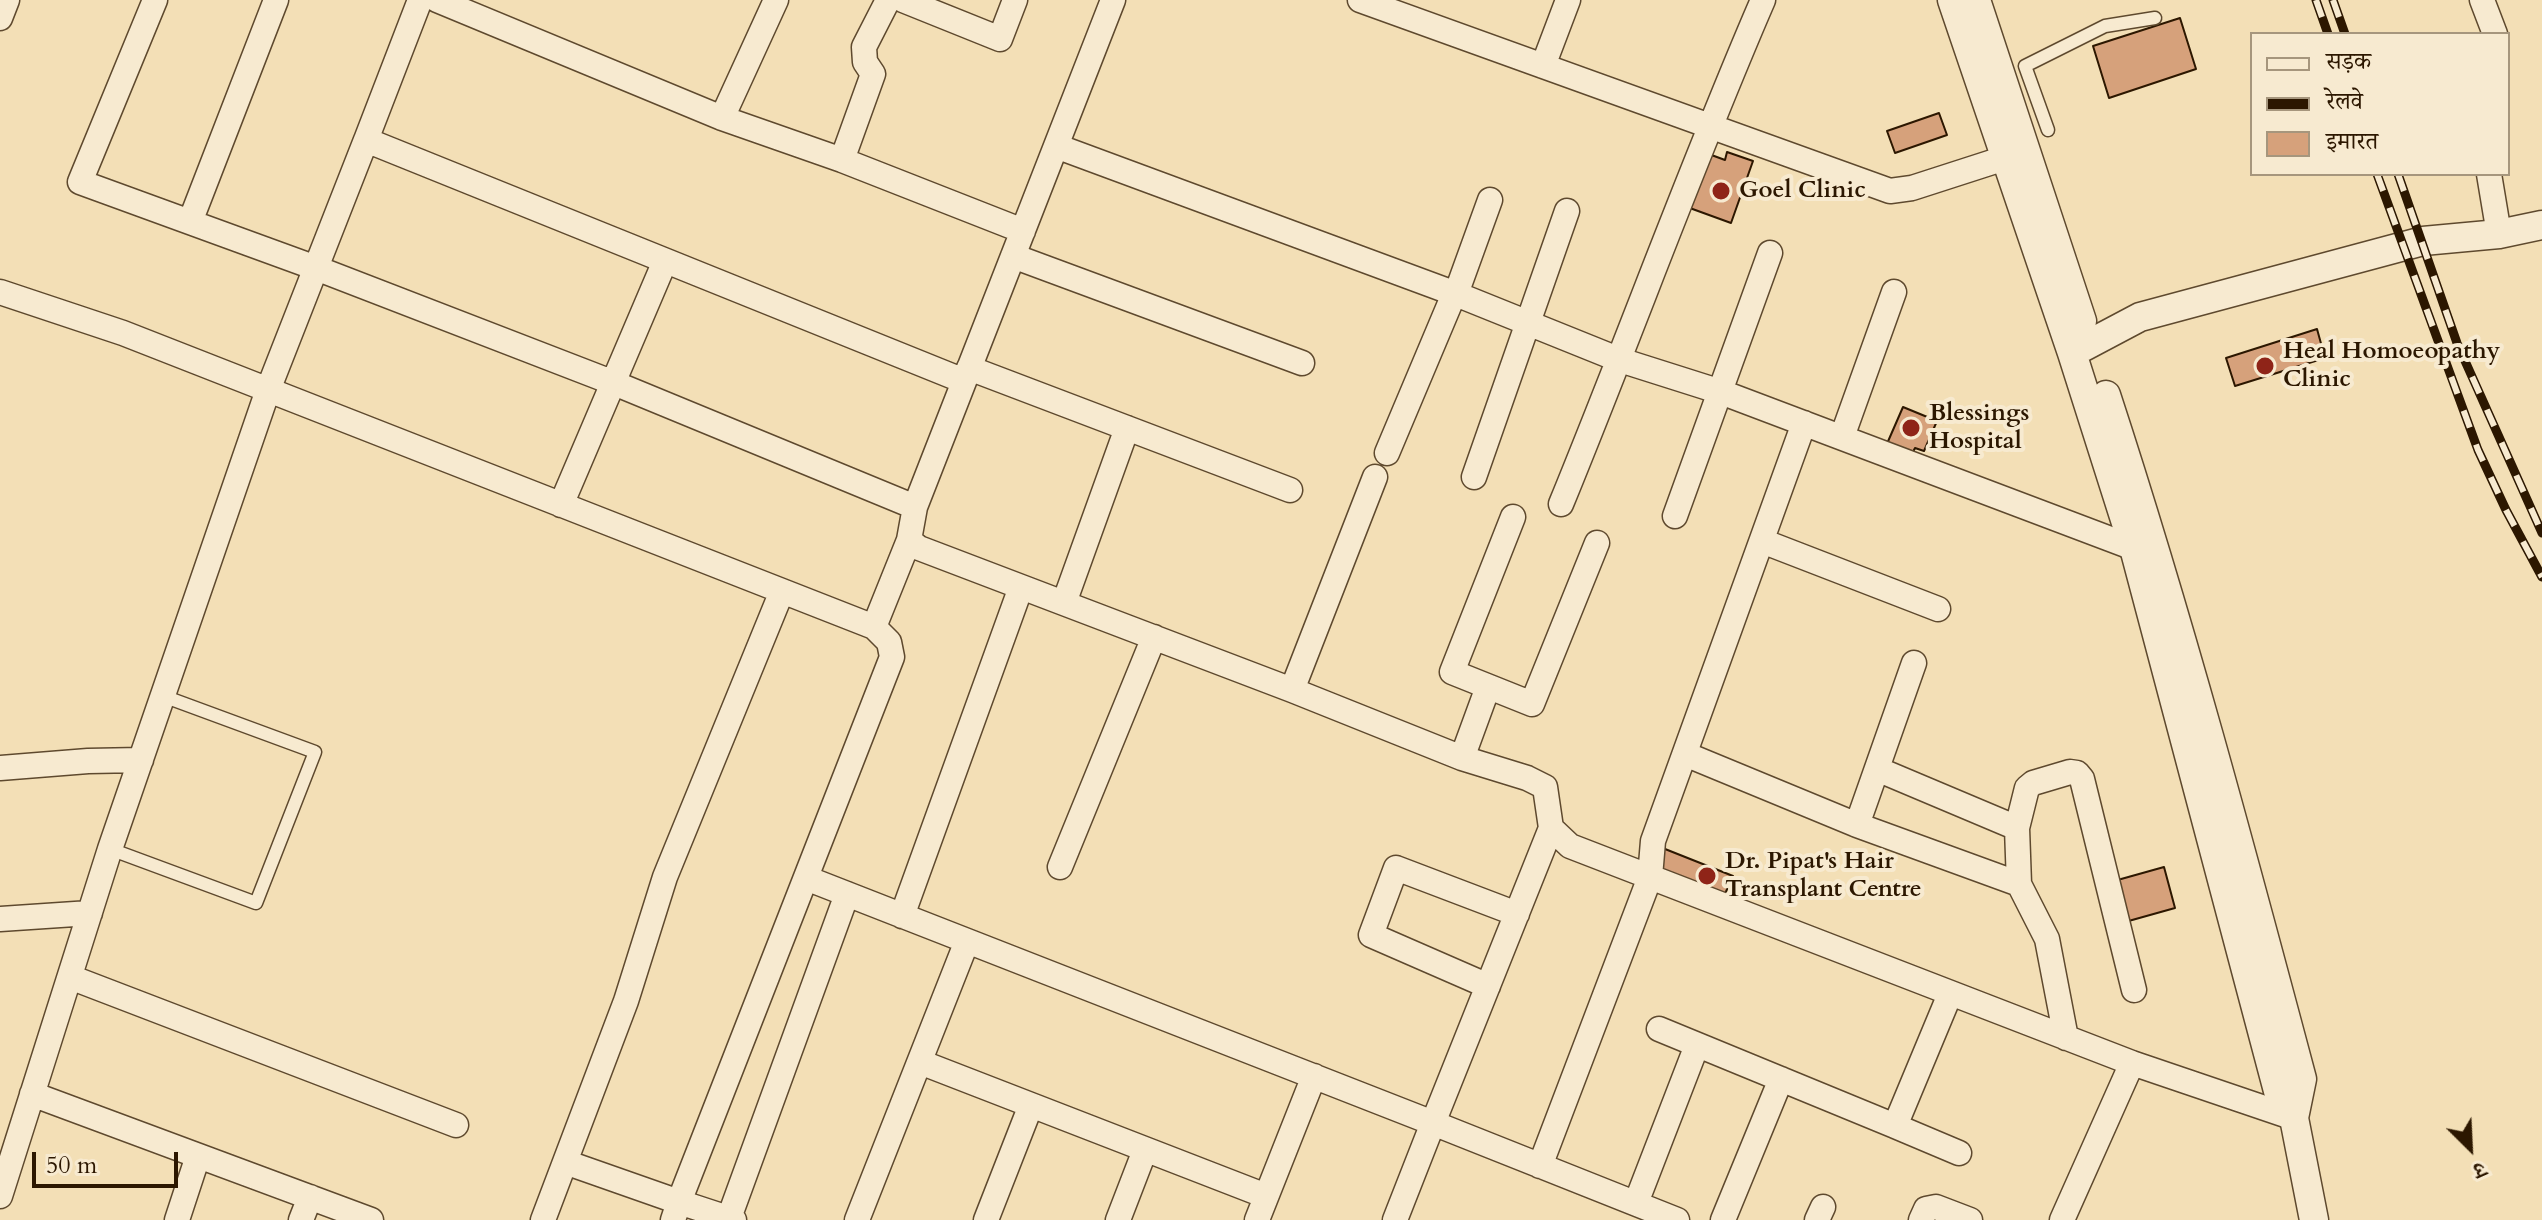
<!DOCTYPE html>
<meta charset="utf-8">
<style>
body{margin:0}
#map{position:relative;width:2542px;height:1220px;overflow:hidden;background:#f3dfb6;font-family:Cardo,"Noto Serif Devanagari",serif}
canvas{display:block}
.legend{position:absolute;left:2250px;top:32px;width:260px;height:144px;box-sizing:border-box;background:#f7ead0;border:2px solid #a6967d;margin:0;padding:10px 14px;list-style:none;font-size:24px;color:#2c1700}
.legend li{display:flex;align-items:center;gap:16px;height:40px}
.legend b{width:40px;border:2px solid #a6967d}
.north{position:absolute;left:2430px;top:1108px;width:80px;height:80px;-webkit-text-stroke:6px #f7ead0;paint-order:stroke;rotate:156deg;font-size:22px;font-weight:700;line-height:32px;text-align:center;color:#2c1700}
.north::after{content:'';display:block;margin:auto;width:28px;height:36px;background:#2c1700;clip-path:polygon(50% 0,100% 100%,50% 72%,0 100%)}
.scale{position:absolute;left:32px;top:1152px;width:146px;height:36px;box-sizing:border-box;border:4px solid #2c1700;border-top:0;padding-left:10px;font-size:24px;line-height:28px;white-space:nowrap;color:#2c1700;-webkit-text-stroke:6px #f7ead0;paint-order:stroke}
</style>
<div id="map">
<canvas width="2542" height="1220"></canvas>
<ul class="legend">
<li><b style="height:10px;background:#f7ead0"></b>सड़क</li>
<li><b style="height:10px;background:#2c1700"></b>रेलवे</li>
<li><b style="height:22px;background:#d6a17b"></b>इमारत</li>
</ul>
<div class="north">उ</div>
<div class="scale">50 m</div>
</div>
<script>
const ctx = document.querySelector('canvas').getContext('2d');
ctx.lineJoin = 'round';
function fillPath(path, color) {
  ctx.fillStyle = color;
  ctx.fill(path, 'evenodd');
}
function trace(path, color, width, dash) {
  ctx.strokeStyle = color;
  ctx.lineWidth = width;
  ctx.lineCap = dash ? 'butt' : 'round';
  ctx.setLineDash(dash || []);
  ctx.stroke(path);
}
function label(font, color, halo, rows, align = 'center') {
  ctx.font = font + ' Cardo,serif';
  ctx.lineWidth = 8;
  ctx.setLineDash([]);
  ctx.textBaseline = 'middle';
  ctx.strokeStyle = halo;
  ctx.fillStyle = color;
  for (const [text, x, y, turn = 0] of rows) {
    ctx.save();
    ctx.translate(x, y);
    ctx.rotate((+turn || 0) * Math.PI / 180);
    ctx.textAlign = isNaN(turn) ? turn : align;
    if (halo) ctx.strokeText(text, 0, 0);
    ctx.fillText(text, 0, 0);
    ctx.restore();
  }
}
const building = new Path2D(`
 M 2180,18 L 2196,69 L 2109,98 L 2093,46 Z
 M 1939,113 L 1947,135 L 1895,153 L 1887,131 Z
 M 1727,152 L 1753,161 L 1731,223 L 1687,207 L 1706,153 L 1725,160 Z
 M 2317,329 L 2325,358 L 2235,386 L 2226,358 Z
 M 1903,407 L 1937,421 L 1924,451 L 1915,448 L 1911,456 L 1886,446 Z
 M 1660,847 L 1733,876 L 1724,896 L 1652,866 Z
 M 2164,867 L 2175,908 L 2125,922 L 2114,881 Z`);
fillPath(building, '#d6a17b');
trace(building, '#2c1700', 2);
const service = new Path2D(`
 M 2048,130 L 2025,66 L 2105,26 L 2155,18
 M 110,849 L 256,903 L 315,752 L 163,696`);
const minor = new Path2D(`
 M 155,0 L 80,182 L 316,268 L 614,383 L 915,507
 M 437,0 L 722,118 L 842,160 L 1023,231
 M 903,0 L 1000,39 L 1015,0
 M 1113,0 L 915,507 L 909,540 L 919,548 L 1292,690 L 1462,758 L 1527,778 L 1545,787 L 1551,828 L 1570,846 L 2132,1063 L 2294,1118
 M 1360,0 L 1890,191 L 1912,188 L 2005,158
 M 2482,0 L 2495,34
 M 0,18 L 7,0
 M 1543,66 L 1568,0
 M 722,118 L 776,0
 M 366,140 L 420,0
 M 1056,146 L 1456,294 L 1620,360 L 1721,392 L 2134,548
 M 842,160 L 873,74 L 865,62 L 864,47 L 888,0
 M 2489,174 L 2499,234
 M 190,222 L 276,0
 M 1013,256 L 1302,363
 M 0,292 L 123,333 L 874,627 L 909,540
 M 969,368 L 1290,490
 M 1842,437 L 1894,292
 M 1387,453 L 1454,294 L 1456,294 L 1490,200
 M 1474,477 L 1567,211
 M 1561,504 C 1630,336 1691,166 1763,0
 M 561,505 L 665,261
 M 1675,516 L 1770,253
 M 1513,517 L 1452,672 L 1532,704 L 1597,543
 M 1762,541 L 1938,609
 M 1064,603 L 1127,428
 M 1292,690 L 1375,477
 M 1685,754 L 1857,825 L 2019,884 L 2047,939 L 2066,1038
 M 1462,758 L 1488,687
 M 0,768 L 88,761 L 141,760
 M 1877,769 L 2017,828
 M 1857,825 L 1914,663
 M 1060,867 L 1154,637
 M 806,878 L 1433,1123 L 1551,828
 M 2019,884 L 2017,828 L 2027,788 L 2033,783 L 2070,772 L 2077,773 L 2082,779 L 2134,990
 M 902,916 L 1021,587
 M 0,919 L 90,913
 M 70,977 L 456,1125
 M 1488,986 L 1371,935 L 1396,868 L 1517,914
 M 1659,1029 L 1895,1126 L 1950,994
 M 920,1062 L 1266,1196
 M 32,1094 L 371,1220
 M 1895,1126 L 1959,1153
 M 565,1162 L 679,1202 L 673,1220
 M 1540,1166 L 1650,877 L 1653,841 L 1804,423
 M 0,1196 L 110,849 L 268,390 L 366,140 L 964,381
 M 1636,1203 L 1697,1045
 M 729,1218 L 847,894
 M 177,1220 L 198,1156
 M 301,1220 L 310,1197
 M 543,1220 L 626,1001 L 665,877 L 782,591
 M 734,1220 L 679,1202 L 892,657 L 889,642 L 874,627
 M 857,1220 L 967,941
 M 986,1220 L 1031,1105
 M 1118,1220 L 1145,1150
 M 1257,1220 L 1314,1076
 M 1395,1220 L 1433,1123 L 1677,1220
 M 1723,1220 L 1781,1079
 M 1817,1220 L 1823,1207
 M 1921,1220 L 1926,1209 L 1936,1207 L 1970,1220
 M 2062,1220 L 2132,1063`);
const tertiary = new Path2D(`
 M 1952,0 L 2072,353 L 2134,548 L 2278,1091 L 2294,1118 L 2314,1220
 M 1976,0 L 2082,321
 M 2072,353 L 2140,317 L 2423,241 L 2499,234 L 2542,225
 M 2106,395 C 2180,621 2241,850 2302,1079 L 2294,1118`);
trace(service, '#5e492e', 15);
trace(minor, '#5e492e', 27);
trace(tertiary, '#5e492e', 31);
trace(service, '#f7ead0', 12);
trace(minor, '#f7ead0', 24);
trace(tertiary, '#f7ead0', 28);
const rail = new Path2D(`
 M 2316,0 L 2328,34
 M 2333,0 L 2345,34
 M 2377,174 L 2478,450 L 2506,510 L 2542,577
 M 2398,174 L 2457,343 L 2542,533`);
trace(rail, '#2c1700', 9);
trace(rail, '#f7ead0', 6, [18]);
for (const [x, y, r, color] of [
 [1721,191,10,"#8f2418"],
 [2265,366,10,"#8f2418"],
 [1911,428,10,"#8f2418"],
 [1707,876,10,"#8f2418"]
]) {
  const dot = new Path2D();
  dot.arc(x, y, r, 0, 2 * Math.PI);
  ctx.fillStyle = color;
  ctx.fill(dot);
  trace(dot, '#f7ead0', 3);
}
label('bold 24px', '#2c1700', '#f7ead0', [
 ["Goel Clinic",1739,191],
 ["Heal Homoeopathy",2283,352],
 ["Clinic",2283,380],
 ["Blessings",1929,414],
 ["Hospital",1929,442],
 ["Dr. Pipat's Hair",1725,862],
 ["Transplant Centre",1725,890]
], 'left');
</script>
